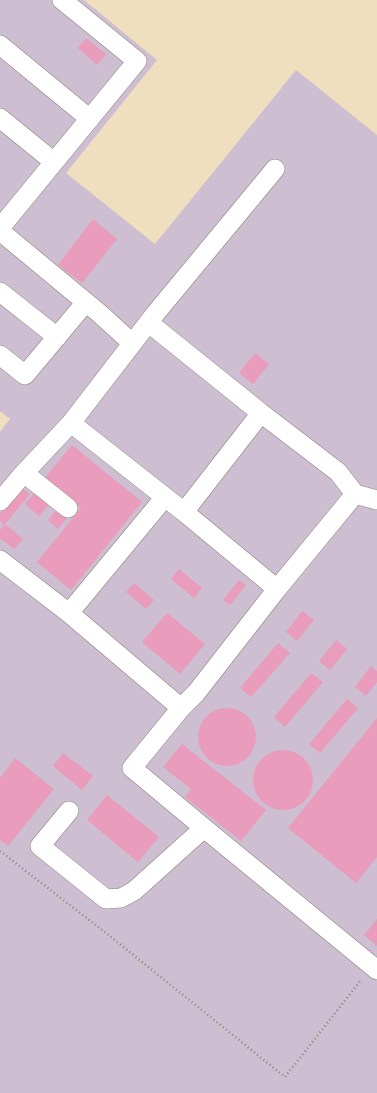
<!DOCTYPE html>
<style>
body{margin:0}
canvas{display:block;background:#efdfbf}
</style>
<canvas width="377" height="1093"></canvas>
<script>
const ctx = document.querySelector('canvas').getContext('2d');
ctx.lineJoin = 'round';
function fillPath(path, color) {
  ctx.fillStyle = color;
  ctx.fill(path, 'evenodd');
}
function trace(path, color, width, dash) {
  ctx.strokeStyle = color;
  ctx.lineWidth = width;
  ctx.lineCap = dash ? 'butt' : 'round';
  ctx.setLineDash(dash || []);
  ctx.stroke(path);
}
fillPath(new Path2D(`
 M 0,0 L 84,0 L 157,60 L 66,173 L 155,244 L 296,70 L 377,135 L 377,1093 L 0,1093 L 0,432 L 10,419 L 0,411 Z`), '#cdbed2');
fillPath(new Path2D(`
 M 86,38 L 106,54 L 97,65 L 78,48 Z
 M 93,219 L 117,239 L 82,283 L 58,265 Z
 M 255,353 L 269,364 L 253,384 L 239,373 Z
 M 72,445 L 142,502 L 71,590 L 37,562 L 81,508 L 44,479 Z
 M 21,487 L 30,494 L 5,524 L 23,539 L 14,549 L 0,538 L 0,530 L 4,525 L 0,521 L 0,513 Z
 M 36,491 L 50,503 L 39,516 L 25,504 Z
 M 57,509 L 67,518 L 58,529 L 48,520 Z
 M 179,569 L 202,588 L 194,598 L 171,579 Z
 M 239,580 L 246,585 L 230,605 L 223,600 Z
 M 134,583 L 154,600 L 146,609 L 126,592 Z
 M 302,611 L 314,620 L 297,641 L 286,632 Z
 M 167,613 L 205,644 L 180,674 L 142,642 Z
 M 336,640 L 347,649 L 330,670 L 319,661 Z
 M 278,643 L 290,653 L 251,697 L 240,688 Z
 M 371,666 L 377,671 L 377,682 L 366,696 L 355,687 Z
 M 311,673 L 323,682 L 285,727 L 274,717 Z
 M 347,699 L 358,708 L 320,753 L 309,744 Z
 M198 737a29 29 0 1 1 58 0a29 29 0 1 1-58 0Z
 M 377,718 L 377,857 L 356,883 L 288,828 Z
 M 182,744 L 266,810 L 241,841 L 185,797 L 191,789 L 163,767 Z
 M253 780a30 30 0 1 1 60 0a30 30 0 1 1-60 0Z
 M 63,753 L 93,776 L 82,790 L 53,766 Z
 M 15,758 L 54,789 L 8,846 L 0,840 L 0,778 Z
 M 107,795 L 159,837 L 138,862 L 87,820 Z
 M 377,919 L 377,946 L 364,935 Z`), '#e99cbc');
const minor = new Path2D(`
 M 0,45 L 90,119
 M 0,118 L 54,162
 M 0,228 L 137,61 L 62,0
 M 0,231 L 99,313 L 132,343
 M 0,292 L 57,337
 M 149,323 L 261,413 L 338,472 L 355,494 L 377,500
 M 0,355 L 25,375 L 86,302
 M 71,423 L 184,512 L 277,589
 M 24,473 L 68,508
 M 355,494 L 277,589 L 196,693 L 181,708 L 132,768 L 204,828 L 377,970
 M 0,501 L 24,473 L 71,423 L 155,314 L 275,169
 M 184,512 L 261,413
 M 0,560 L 69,613 L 181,708
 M 69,613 L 165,497
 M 69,811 L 40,846 L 106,899 L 121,898 L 134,891 L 204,828`);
trace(minor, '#8d8575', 20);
trace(new Path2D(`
 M 0,851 L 106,933 L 285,1077 L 361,980`), '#8d8575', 2.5, [1, 3]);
trace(minor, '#fff', 19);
</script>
